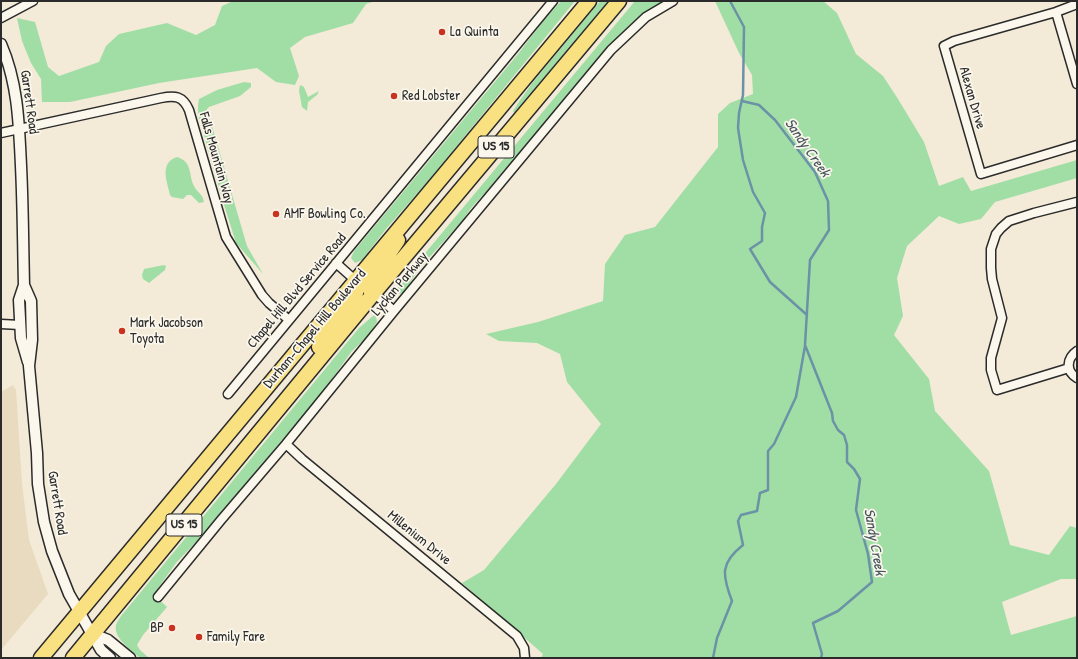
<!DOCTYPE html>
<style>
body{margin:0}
#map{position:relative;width:1078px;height:659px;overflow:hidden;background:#f3ead8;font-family:"Patrick Hand",sans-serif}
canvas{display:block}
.frame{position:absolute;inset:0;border:2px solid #2b2b2b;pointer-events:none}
</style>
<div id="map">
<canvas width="1078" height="659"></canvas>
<div class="frame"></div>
</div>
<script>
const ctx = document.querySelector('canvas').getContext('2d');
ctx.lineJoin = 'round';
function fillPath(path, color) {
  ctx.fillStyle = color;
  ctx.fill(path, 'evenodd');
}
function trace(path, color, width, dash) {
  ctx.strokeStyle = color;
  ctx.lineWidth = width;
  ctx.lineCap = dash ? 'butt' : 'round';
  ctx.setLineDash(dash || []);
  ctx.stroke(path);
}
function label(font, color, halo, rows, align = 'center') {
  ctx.font = font + ' "Patrick Hand",sans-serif';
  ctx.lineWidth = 3.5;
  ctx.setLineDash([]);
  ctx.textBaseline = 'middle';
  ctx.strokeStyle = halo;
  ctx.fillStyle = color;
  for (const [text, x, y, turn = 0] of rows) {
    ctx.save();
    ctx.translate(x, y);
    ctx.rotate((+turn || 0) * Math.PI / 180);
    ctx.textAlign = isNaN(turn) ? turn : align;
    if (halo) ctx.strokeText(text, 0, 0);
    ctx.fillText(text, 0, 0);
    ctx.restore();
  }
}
fillPath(new Path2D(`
 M 13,385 L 16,390 L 22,484 L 29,540 L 48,594 L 1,650 L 1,392 Z`), '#e9dbc0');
fillPath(new Path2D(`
 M 233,1 L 375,1 L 366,4 L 353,23 L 305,37 L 290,48 L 299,76 L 295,85 L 276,82 L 257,68 L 159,83 L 70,102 L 42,102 L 41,79 L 31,63 L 22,41 L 17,18 L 35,22 L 48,67 L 59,76 L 99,62 L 106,46 L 119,34 L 167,23 L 196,35 L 215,25 L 222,6 Z
 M 561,1 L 575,1 L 429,180 L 386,229 L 362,260 L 355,263 L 351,258 L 354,251 L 518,54 L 544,20 Z
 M 600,1 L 608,1 L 514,113 L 513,111 L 518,103 L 533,82 Z
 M 635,1 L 666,1 L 651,9 L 629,26 L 601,54 L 587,73 L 511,164 C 501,171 496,181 488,190 C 479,199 470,208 464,219 L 418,270 L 404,293 L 398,294 L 397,289 L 402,281 Z
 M 715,1 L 823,1 L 837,13 L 856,54 L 883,76 L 898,99 L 924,142 L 939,186 L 963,177 L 971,191 L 1077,160 L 1077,178 L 995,202 L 981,219 L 959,224 L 939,216 L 907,246 L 897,278 L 903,316 L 894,335 L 929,379 L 935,411 L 989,471 L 1010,545 L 1049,555 L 1070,526 L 1077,528 L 1077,579 L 1061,579 L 1002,602 L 1011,635 L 1077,616 L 1077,658 L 541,658 L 543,654 L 462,583 L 484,570 L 556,484 L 601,424 L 567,382 L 560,354 L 537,343 L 499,341 L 486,334 L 538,322 L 603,301 L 605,264 L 625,235 L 655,227 L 718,147 L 718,114 L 730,103 L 753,94 L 752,75 L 739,53 Z
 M 244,82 L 251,83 L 251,87 L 240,96 L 209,107 L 207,109 L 247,246 L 263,274 L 236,243 L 222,198 L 198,114 L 198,105 L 199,99 L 217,90 Z
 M 300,85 L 304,87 L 308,97 L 319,91 L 317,95 L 308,102 L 307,111 L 302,107 L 299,91 Z
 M 177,157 C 193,162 188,174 194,186 C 197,193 202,192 204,202 L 199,203 L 191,195 L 187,195 L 183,199 L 172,197 L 170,195 C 167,181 159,163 177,157 Z
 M 164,265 L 166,266 L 165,270 L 149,283 L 143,279 L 142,275 L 144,269 Z
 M 374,315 L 376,316 L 377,322 L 368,336 L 352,351 L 329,383 L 303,416 L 196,542 L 176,563 L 156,591 L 155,596 L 167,607 L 143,635 L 137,645 L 140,650 L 149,658 L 140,658 C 132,651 113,638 116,625 C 117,622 119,619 121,616 L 359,328 Z`), '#a1dea5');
trace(new Path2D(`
 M 730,1 L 744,27 L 743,95 L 739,113 L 738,128 L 743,160 L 753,192 L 765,213 L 762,227 L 762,241 L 750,249 L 770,282 L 807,315
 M 742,101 L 759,105 L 775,120 L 815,172 L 828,201 L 829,230 L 810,260 L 805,345 L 832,413 L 833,421 L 838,430 L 844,435 L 847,445 L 847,462 L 854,469 L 860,479 L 856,510 L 868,554 L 872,582 L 838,611 L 813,623 L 822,654 L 821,658
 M 713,658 L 717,638 L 732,601 C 722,575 720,563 743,545 L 738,521 L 741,515 L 757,511 L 760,493 L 768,490 L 768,451 L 774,444 L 796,397 L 805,346`), '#6b92a6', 2.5);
const minor = new Path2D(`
 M 1077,4 L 1056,12 L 954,41 L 944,46 L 981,174 L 1077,145
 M 1056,12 L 1077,84
 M 1,18 L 33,1
 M 1,133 L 161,98 C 175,95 183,96 189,110 L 226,237 L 262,295 L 269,303 L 289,320
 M 336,263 L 355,280
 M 374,293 L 394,311
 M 1,324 L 20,325
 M 1077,351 C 1067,358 1065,371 1077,378
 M 1069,368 L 997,390 L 991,370 L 991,358 L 1002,318 L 992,279 L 991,268 L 991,249 L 996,234 L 1001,228 L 1009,221 L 1034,213 L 1077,202
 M 228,394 L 553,1
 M 286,444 L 302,459 L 517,636 L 524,648 L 525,658
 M 158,597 L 221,520 L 286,444 L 394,311 L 611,50 L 646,17 L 673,1`);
const tertiary = new Path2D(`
 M 1,44 C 18,83 19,124 21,166 C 23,206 23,245 24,285 L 19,300 L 21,338 L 28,362
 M 24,285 L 31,301 L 32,340 L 29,366 L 37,453 L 38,484 L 44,522 L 52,551 L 69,594 L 101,650 L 110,658
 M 93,634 L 108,640 L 130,658`);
const trunk = new Path2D(`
 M 374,293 L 370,290 L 370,282 L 398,240
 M 319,347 L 355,298 L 357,288 L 355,280
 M 41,658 L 589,1
 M 73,658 L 374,293 L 619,1`);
trace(minor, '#2b2b2b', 11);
trace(tertiary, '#2b2b2b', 13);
trace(trunk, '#2b2b2b', 17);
trace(minor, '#fbf7ec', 8);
trace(tertiary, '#fbf7ec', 10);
trace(trunk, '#f9e181', 14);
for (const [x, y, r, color] of [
 [442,32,4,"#c8321e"],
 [394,96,4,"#c8321e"],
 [276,214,4,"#c8321e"],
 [122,331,4,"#c8321e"],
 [172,628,4,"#c8321e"],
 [199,637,4,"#c8321e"]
]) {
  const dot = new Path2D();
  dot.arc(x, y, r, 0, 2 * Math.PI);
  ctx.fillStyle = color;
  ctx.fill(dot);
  trace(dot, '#fbf7ec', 1.5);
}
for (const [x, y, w] of [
 [496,147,36],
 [184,525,36]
]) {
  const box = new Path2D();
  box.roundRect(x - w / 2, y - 11, w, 22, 3);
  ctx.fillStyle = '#fbf7ec';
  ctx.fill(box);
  trace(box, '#2b2b2b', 1);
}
label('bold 13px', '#2b2b2b', null, [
 ["US 15",496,147],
 ["US 15",184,525]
]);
label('14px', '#2b2b2b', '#fbf7ec', [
 ["La Quinta",450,32],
 ["Red Lobster",402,96],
 ["AMF Bowling Co.",284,214],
 ["Mark Jacobson",130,323],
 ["Toyota",130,339],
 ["BP",164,628,"right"],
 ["Family Fare",207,637]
], 'left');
label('14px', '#2b2b2b', '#fbf7ec', [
 ["Alexan Drive",972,98,74],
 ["Garrett Road",29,102,82],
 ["Falls Mountain Way",216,158,74],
 ["Lyckan Parkway",400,284,-50],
 ["Chapel Hill Blvd Service Road",297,291,-50],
 ["Durham-Chapel Hill Boulevard",315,329,-50],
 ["Garrett Road",57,503,81],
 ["Millenium Drive",419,538,39]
]);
label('italic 15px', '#46565e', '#fbf7ec', [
 ["Sandy Creek",807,148,55],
 ["Sandy Creek",874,542,80]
]);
</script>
